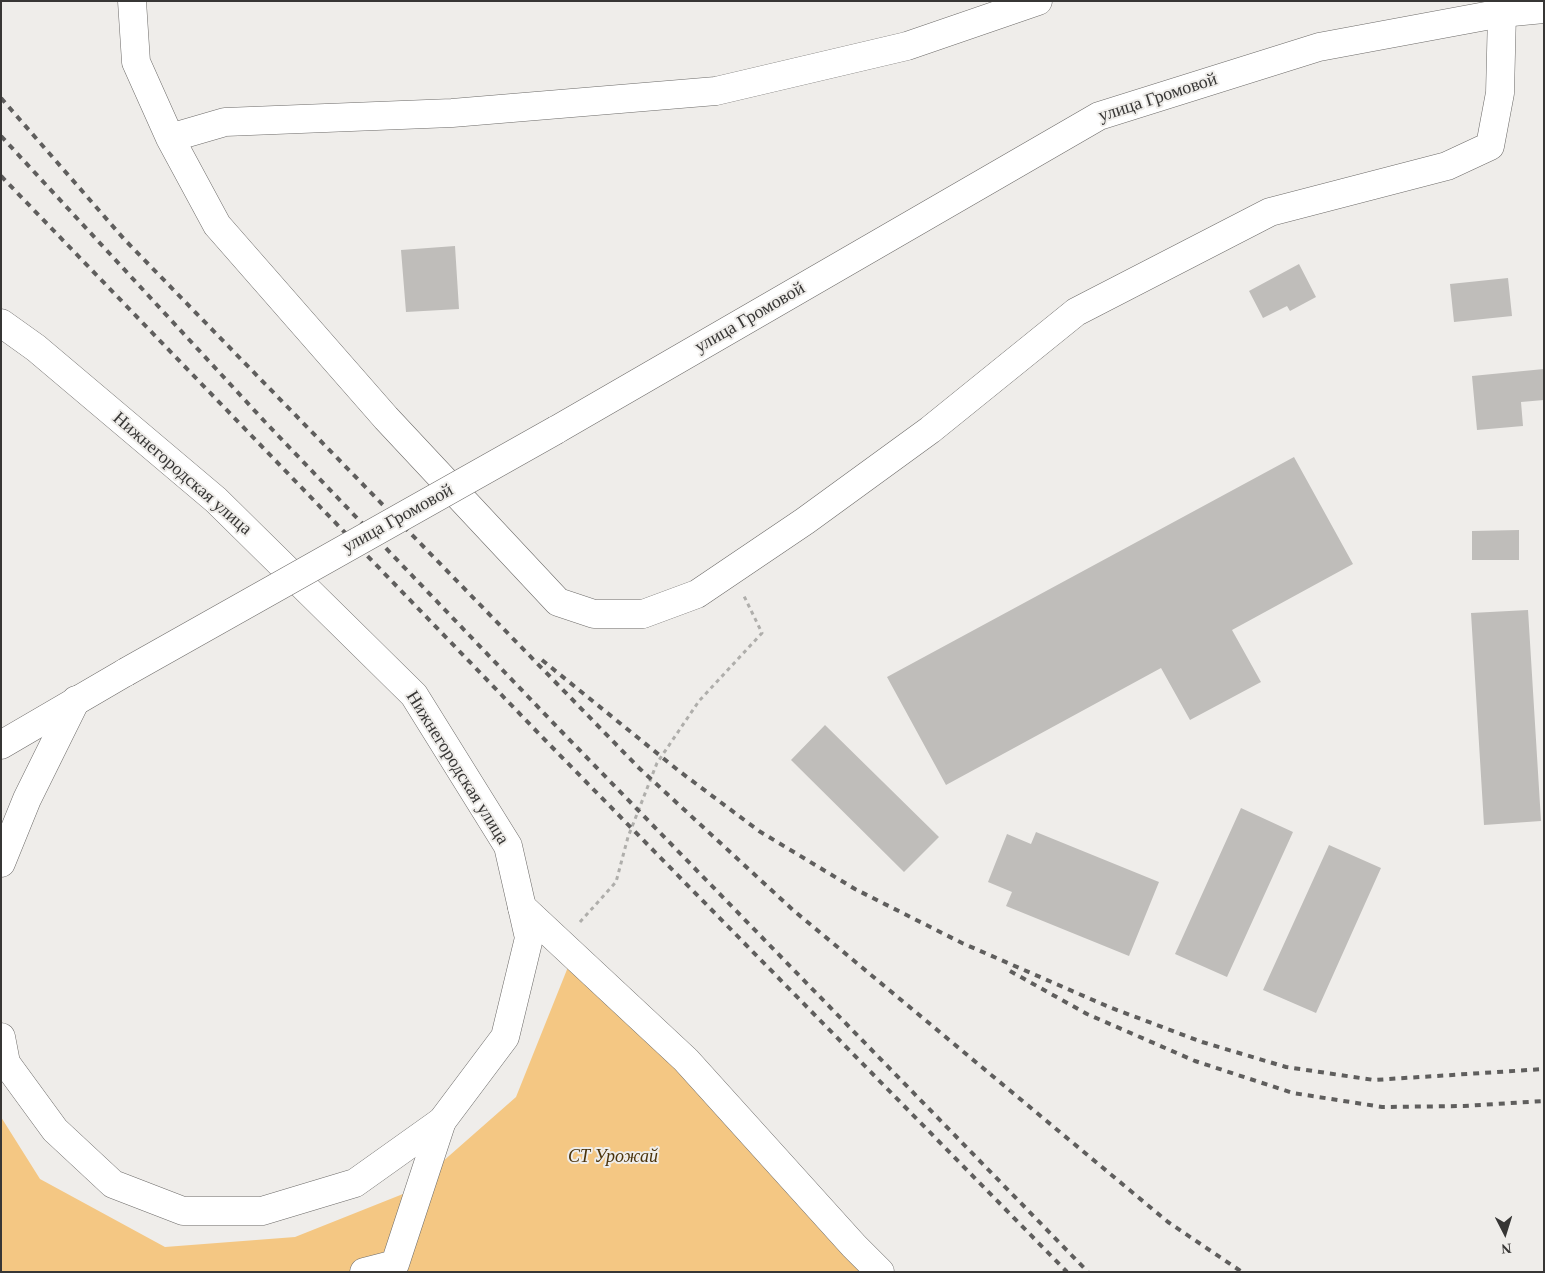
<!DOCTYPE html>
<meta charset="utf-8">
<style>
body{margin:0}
#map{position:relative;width:1545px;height:1273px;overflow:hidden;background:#efedea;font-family:Georgia,serif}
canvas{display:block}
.frame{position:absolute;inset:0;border:2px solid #373635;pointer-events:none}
.north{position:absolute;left:1480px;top:1208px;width:50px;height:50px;-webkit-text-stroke:4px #efedea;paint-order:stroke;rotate:175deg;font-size:14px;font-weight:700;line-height:20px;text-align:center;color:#373635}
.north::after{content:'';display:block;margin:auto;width:18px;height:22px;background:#373635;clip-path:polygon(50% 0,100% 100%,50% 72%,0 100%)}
</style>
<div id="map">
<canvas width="1545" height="1273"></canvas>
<div class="frame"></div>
<div class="north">N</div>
</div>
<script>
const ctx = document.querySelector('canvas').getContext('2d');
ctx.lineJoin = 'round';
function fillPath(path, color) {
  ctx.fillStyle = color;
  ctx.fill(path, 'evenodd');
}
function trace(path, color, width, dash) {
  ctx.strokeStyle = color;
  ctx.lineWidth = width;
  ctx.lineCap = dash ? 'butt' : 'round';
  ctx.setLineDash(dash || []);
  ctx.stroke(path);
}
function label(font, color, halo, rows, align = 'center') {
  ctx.font = font + ' Georgia,serif';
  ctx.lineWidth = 4;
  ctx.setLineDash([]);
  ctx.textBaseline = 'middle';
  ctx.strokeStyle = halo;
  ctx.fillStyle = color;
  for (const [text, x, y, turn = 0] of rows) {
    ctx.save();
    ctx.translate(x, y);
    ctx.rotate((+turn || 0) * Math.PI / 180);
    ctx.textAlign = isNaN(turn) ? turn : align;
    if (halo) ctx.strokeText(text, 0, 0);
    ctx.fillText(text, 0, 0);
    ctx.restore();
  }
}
fillPath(new Path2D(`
 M 572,957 L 885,1272 L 1,1272 L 1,1117 L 40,1179 L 165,1247 L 295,1237 L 408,1192 L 516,1097 Z`), '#f4c783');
fillPath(new Path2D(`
 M 455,246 L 459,309 L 406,312 L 401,250 Z
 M 1299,264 L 1316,297 L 1290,311 L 1287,306 L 1263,318 L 1249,291 Z
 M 1508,278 L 1512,316 L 1454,322 L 1450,284 Z
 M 1544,369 L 1544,400 L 1521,402 L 1523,426 L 1477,430 L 1472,376 Z
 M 1294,457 L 1353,564 L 1232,630 L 1261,682 L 1190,720 L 1161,668 L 946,785 L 887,677 Z
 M 1519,530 L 1519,560 L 1472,560 L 1472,531 Z
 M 1528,610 L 1541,821 L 1484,825 L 1471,613 Z
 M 825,725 L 939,837 L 904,872 L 791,760 Z
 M 1241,808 L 1293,832 L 1227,977 L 1175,954 Z
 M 1036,832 L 1159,882 L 1129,956 L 1006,906 L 1012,892 L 988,882 L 1007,834 L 1031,844 Z
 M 1329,845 L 1381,868 L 1316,1013 L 1263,990 Z`), '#bfbdba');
const street = new Path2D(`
 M 132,1 L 136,62 L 170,138 L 217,225 L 386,418 L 558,602 L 594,614 L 643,614 L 697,594 L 805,521 L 930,430 L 1076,312 L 1270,212 L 1447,166 L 1490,146 L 1500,93 L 1502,13
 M 170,138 L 225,122 L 452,113 L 716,91 L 907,46 L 1038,1
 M 522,907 L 686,1060 L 854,1246 L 880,1272
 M 364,1272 L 395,1264 L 442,1121`);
const secondary = new Path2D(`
 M 1,323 L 36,348 L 216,500 L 414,695 L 508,846 L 529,938 L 505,1037 L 442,1121 L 355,1183 L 262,1211 L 183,1211 L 113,1184 L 55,1130 L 6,1063 L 1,1037
 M 1,863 L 27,799 L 76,700`);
const primary = new Path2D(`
 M 556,430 L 1099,116 L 1319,47 L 1502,13 L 1544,9
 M 1,745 L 126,672`);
trace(street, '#6c6a68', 29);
trace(secondary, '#6c6a68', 29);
trace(primary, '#6c6a68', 29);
trace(new Path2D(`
 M 580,922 L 616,882 L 628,837 L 657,763 L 699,701 L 762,633 L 744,596`), '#afaeab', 3, [4, 4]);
trace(street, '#fff', 28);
trace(secondary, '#fff', 28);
trace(primary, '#fff', 28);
trace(new Path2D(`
 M 1,98 L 124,239 L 639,768 L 793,910 L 1168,1222 L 1242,1272
 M 1,136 L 267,424 L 561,731 L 1088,1272
 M 1,176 L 546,741 L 1067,1272
 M 542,660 L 679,771 L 759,831 L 855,889 L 962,943 L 1109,1007 L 1202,1042 L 1286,1067 L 1374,1080 L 1544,1069
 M 1010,971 L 1087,1014 L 1195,1061 L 1293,1093 L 1382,1107 L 1464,1106 L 1544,1101`), '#5f5e5d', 4, [6, 6]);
const primaryBridge = new Path2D(`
 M 126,672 L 556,430`);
trace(primaryBridge, '#6c6a68', 29, []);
trace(primaryBridge, '#fff', 28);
label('18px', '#373635', '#efedea', [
 ["улица Громовой",1158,98,-18],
 ["улица Громовой",750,318,-30],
 ["Нижнегородская улица",182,474,41],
 ["улица Громовой",398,519,-29],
 ["Нижнегородская улица",457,768,58]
]);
label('italic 18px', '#4a330b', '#efedea', [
 ["СТ Урожай",613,1157]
]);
</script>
